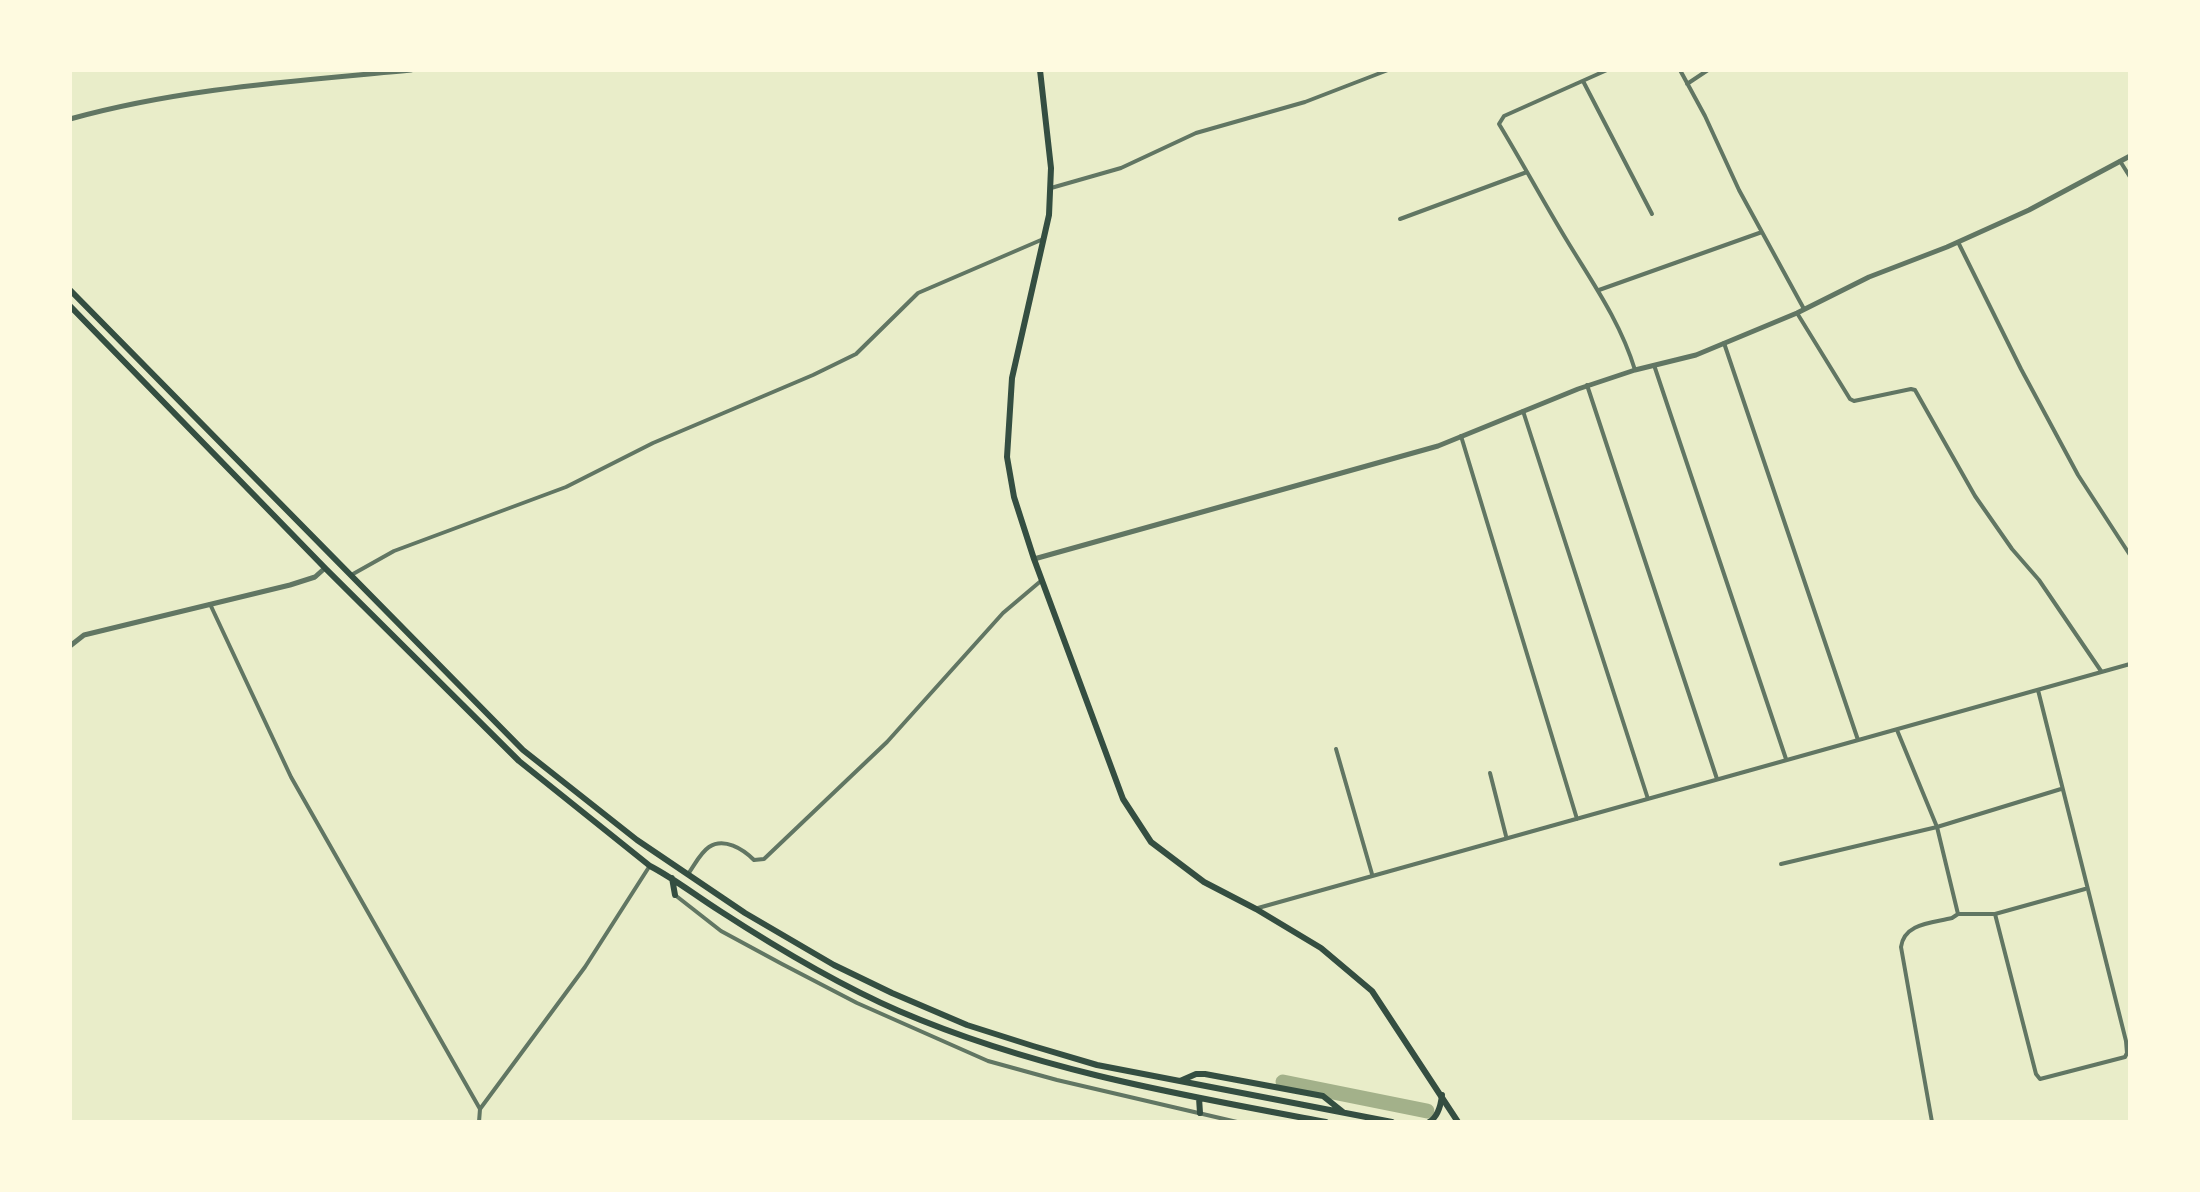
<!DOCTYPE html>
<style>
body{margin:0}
#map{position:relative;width:2200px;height:1192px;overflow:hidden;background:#e9edc9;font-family:"Noto Sans",sans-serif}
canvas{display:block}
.frame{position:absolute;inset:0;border:72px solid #fefae0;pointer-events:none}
</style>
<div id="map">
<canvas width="2200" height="1192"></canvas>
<div class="frame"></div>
</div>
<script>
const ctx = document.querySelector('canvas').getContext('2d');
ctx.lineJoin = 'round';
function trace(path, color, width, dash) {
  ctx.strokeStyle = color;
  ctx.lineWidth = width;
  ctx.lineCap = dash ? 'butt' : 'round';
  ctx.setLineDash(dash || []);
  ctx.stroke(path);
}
trace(new Path2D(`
 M 1283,1082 L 1427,1111`), '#a3b18a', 15);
trace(new Path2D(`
 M 1607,70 L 1504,116 L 1499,124 C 1522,162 1543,201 1566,239 C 1592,282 1620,321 1635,370
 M 1680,70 L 1705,116 L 1739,190 L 1804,309
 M 1583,81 L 1652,214
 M 1687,84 L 1708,70
 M 2120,161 L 2130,177
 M 1051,188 L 1121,168 L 1196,133 L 1305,102 L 1388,70
 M 1400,219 L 1527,172
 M 1958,242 L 2021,369 L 2078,475 L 2130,555
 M 1599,290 L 1762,232
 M 1797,313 L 1850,399 L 1854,401 L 1911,389 L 1915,390 L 1975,496 L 2012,549 L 2039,580 L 2101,671
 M 1724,343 L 1858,740
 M 1654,365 L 1786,759
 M 1587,385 L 1717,779
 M 1523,411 L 1648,799
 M 1461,436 L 1577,819
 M 353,574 L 394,551 L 566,487 L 653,443 L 813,375 L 856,354 L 918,293 L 1041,240
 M 210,604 L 291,777 L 480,1109 L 479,1122
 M 1897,730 L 1937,827 L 1958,914 L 1952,918 C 1932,923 1904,923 1901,947 L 1932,1122
 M 1336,749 L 1372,874
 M 1490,773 L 1506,836
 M 1781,864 L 1937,827 L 2061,789
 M 688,874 C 694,866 700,853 709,847 C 724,837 743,849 754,860 L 764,859 L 887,742 L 1003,613 L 1042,580
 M 675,895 L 721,931 L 782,964 L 857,1003 L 988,1061 L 1057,1080 L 1237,1122
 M 1258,908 L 2130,664
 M 1958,914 L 1995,914 L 2085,889
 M 1995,914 L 2036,1074 L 2040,1079 L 2125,1057 L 2127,1053 L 2126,1041 L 2038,690
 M 480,1109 L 585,967 L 649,867`), '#617663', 4);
trace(new Path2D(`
 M 70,119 C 181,88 297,81 411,70
 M 1034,559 L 1438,446 L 1578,389 L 1635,370 L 1696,355 L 1797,313 L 1869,277 L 1947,247 L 2029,210 L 2130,156
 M 70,646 L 84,635 L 290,585 L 315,577 L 325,568`), '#617663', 5);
trace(new Path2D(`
 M 1040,70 L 1051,168 L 1049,215 L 1012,378 L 1007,457 L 1014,497 L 1034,559 L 1123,799 L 1151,842 L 1204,882 L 1256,909 L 1321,948 L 1372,991 L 1458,1122`), '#344e41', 6);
trace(new Path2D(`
 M 70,290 L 523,750 L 637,840 L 745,913 L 834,965 L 892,993 L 967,1025 L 1033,1046 L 1097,1065 L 1392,1122
 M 70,306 L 325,568 L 519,761 L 650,866 C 675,879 696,896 720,911 C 777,948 837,984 899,1011 C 1036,1070 1181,1095 1326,1122
 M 672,878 L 675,895
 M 1180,1081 L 1196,1074 L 1205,1074 L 1323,1096 L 1343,1112
 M 1199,1098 L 1200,1113
 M 1429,1122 C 1438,1117 1441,1104 1442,1095`), '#344e41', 6);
</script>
